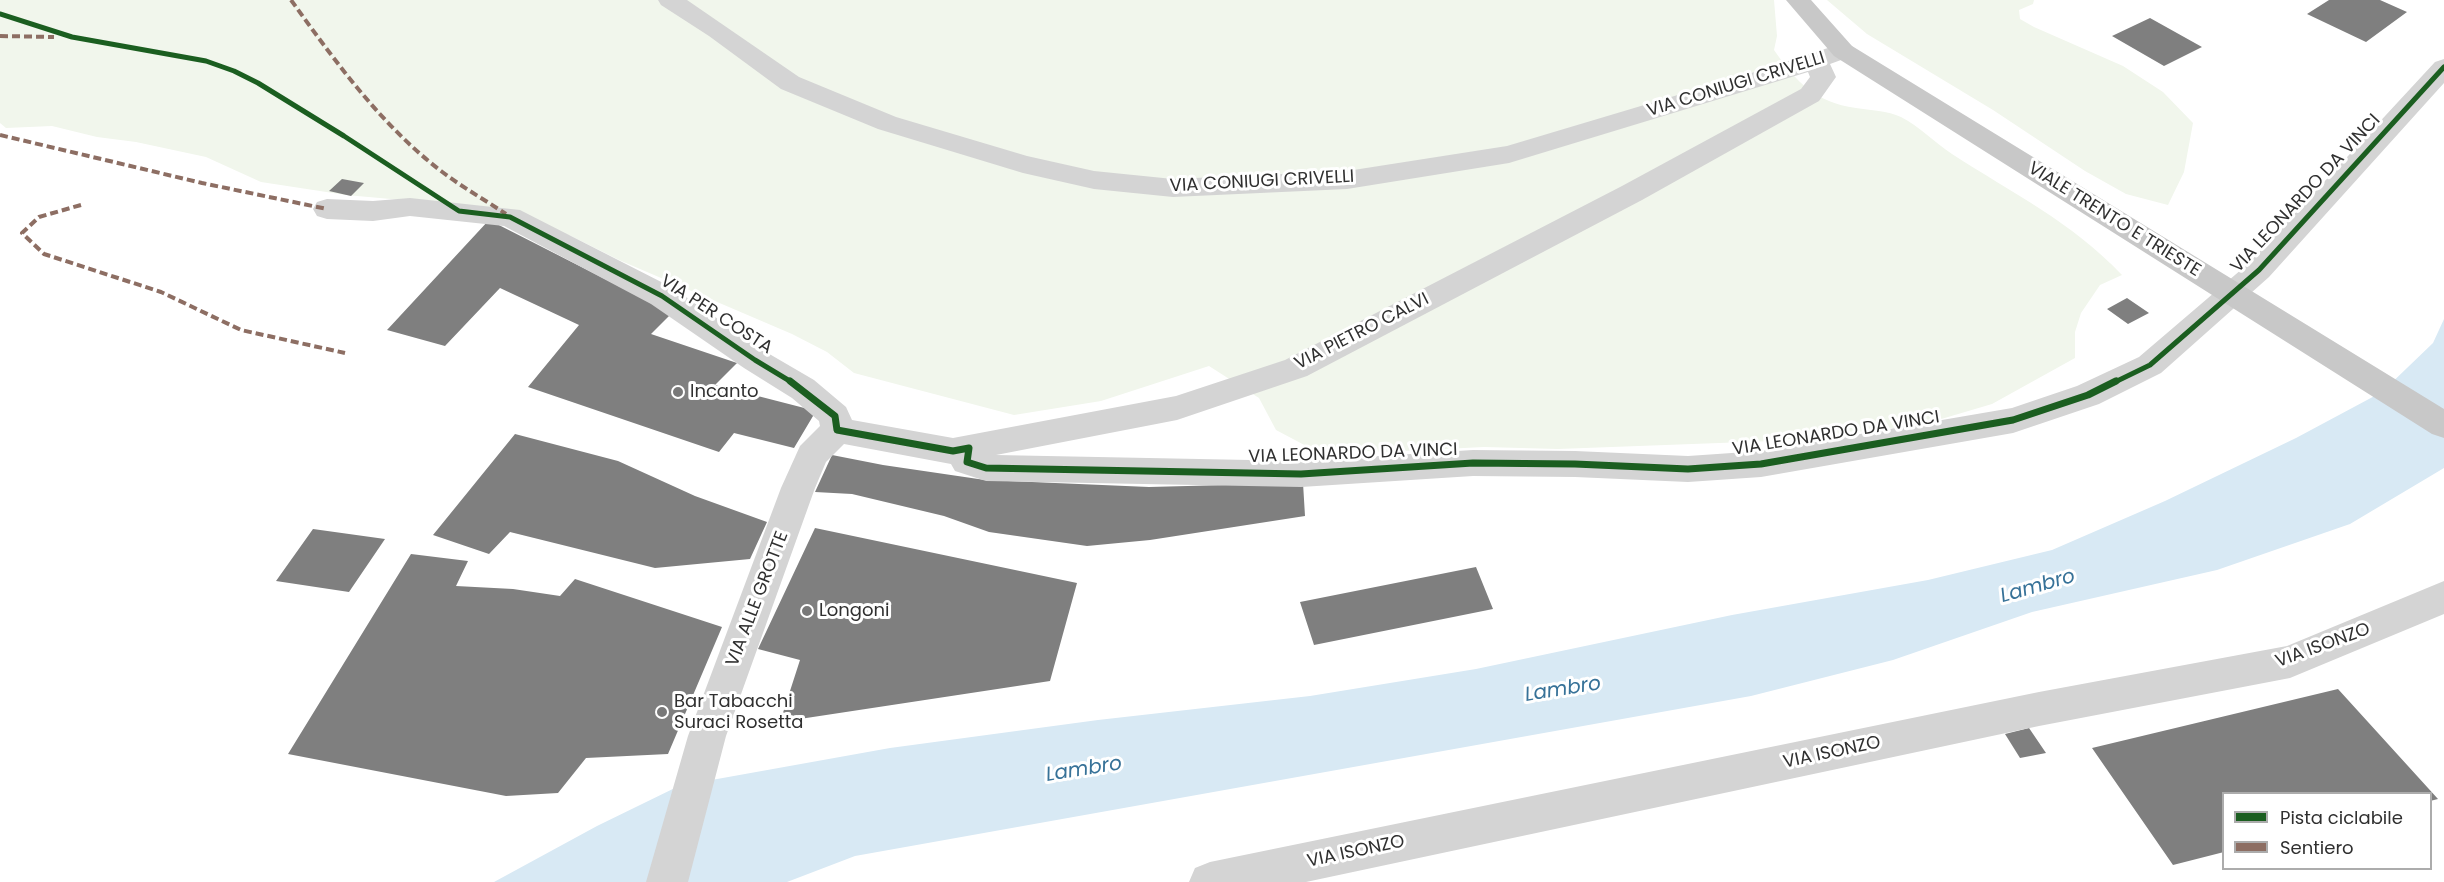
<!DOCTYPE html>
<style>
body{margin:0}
#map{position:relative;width:2444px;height:882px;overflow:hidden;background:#fff;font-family:Poppins,sans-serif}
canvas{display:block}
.legend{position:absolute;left:2222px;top:792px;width:210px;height:78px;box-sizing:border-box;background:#fff;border:2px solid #acacac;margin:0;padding:8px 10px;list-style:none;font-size:18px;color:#303030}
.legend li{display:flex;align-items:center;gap:12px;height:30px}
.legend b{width:30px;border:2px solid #acacac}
</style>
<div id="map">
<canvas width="2444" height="882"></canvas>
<ul class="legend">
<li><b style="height:8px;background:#1b5e20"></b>Pista ciclabile</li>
<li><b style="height:8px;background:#8d6e63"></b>Sentiero</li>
</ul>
</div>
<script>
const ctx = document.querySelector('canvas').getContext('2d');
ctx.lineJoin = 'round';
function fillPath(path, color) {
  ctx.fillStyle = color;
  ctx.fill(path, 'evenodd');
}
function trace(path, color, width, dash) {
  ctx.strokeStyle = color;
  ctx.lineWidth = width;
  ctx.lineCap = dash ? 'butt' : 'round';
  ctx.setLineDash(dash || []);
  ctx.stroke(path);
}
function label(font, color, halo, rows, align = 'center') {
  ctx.font = font + ' Poppins,sans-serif';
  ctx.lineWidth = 6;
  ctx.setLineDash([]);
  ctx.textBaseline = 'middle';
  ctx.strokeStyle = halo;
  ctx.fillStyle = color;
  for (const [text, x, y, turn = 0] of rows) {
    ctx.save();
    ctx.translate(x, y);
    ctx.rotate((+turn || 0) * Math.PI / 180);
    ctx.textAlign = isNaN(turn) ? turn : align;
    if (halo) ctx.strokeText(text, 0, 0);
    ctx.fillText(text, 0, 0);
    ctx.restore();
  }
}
fillPath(new Path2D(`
 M 0,0 L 1774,0 L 1777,36 L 1774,50 C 1797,83 1815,102 1856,108 C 1870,110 1888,111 1901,117 C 1919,126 1935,143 1952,154 C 2012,193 2072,222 2122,275 L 2100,285 L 2081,313 L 2075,332 L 2075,358 L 1992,404 L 1921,425 L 1773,441 L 1558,449 L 1484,447 L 1385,452 L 1310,448 L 1276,430 L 1259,398 L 1209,366 L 1101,401 L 1014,415 L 854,373 L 827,352 L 792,334 L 619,260 L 571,236 L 503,209 L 346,195 L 261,182 L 206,157 L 136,142 L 97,137 L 52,126 L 6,128 L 0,123 Z
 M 1827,0 L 2034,0 L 2033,4 L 2019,10 L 2020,19 L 2034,27 L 2123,66 L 2163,92 L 2193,123 L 2184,172 L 2168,205 L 2126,194 L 2085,171 L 1993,110 L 1867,34 Z`), '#f1f6ec');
fillPath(new Path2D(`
 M 2444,319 L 2444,468 L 2350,524 L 2217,570 L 2032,612 L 1893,660 L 1751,696 L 855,856 L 787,882 L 680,882 L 706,781 L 890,748 L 1098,720 L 1310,696 L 1476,669 L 1732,615 L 1928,580 L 2052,550 L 2165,501 L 2296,438 L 2382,392 L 2433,343 Z
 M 681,785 L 658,882 L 494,882 L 597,826 Z`), '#d8e9f4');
fillPath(new Path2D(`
 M 2329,0 L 2380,0 L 2407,12 L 2366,42 L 2307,14 Z
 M 2150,18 L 2202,47 L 2164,66 L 2112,36 Z
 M 342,179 L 364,183 L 351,196 L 329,191 Z
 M 489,220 L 672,313 L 651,334 L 737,363 L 715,385 L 816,411 L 794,448 L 734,433 L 719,452 L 528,387 L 579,325 L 500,288 L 445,346 L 387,330 Z
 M 2127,298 L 2149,313 L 2128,324 L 2107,309 Z
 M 515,434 L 618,461 L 695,496 L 767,522 L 750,559 L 655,568 L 510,532 L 489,554 L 433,535 Z
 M 832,455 L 883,465 L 985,480 L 1149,487 L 1303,483 L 1305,516 L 1150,540 L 1087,546 L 989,532 L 944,516 L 852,494 L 815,492 Z
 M 815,528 L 1077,583 L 1050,681 L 780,722 L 800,660 L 758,649 Z
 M 313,529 L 385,539 L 349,592 L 276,581 Z
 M 411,554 L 468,561 L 456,586 L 513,589 L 560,596 L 575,579 L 722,627 L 668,754 L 586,758 L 558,793 L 506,796 L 288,754 Z
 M 1476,567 L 1493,609 L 1314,645 L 1300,602 Z
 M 2338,689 L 2438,799 L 2430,801 L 2430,794 L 2224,794 L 2224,852 L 2173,865 L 2092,748 Z
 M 2029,728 L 2046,753 L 2020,758 L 2005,734 Z`), '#7f7f7f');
fillPath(new Path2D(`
 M 658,0 L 687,0 L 799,77 L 896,117 L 1027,156 L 1094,171 L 1173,179 L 1347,171 L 1507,146 L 1758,71 L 1834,46 L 1843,43 L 1852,46 L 1856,51 L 1852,56 L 1830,64 L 1836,77 L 1819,101 L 1642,200 L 1307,376 L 1177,420 L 996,455 L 1301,461 L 1473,450 L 1575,451 L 1688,456 L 1761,451 L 2012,408 L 2077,386 L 2139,357 L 2249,263 L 2435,62 L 2444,59 L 2444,83 L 2269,277 L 2161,373 L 2099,404 L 2013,433 L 1761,477 L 1688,482 L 1575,477 L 1473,476 L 1301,487 L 986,481 L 955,471 L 951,464 L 844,444 L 826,462 L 815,488 L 726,736 L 688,882 L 646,882 L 688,736 L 781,488 L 800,446 L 820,426 L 819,421 L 792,398 L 744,368 L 651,304 L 504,226 L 410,216 L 373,221 L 327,219 L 317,216 L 313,209 L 317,202 L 327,199 L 373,201 L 410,198 L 520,210 L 673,288 L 766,352 L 814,380 L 846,407 L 852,420 L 953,438 L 1176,396 L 1285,360 L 1622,186 L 1801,89 L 1810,77 L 1808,72 L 1509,163 L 1347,189 L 1173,197 L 1094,189 L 1023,173 L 878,129 L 781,89 L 709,36 L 661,5 Z
 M 2444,581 L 2444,614 L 2290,678 L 2039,726 L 1306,882 L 1189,882 L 1195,868 L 1210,862 L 2039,692 L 2287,646 Z`), '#d4d4d4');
fillPath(new Path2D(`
 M 1786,0 L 1811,0 L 1852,46 L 2444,409 L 2444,438 L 2432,434 L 1834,56 Z`), '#c8c8c8');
trace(new Path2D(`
 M 291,0 C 335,61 381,125 441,171 C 462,187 485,200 506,214
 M 0,36 L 54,37
 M 0,135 L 202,183 L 327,209
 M 81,205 L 39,217 L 22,233 L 44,254 L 161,292 L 241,330 L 345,353`), '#8d6e63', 4, [8, 4]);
trace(new Path2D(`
 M 0,14 L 72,37 L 206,61 L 234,71 L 258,83 L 344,136 L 459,211 L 510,217 L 662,296 L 755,360 L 793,383
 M 2113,383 L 2150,365 L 2259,270 L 2444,67`), '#1b5e20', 5);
trace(new Path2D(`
 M 790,381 L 835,416 L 837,430 L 953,451 L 969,448 L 967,462 L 986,468 L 1301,474 L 1473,463 L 1575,464 L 1688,469 L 1761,464 L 2013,420 L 2088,395 L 2116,381`), '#1b5e20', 7);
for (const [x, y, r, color] of [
 [678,392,6,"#787878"],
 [807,611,6,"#787878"],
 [662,712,6,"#787878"]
]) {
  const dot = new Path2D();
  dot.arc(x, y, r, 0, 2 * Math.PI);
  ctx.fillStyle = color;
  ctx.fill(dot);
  trace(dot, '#fff', 2);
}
label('18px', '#303030', '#fff', [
 ["VIA CONIUGI CRIVELLI",1736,85,-17],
 ["VIA CONIUGI CRIVELLI",1262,182,-3],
 ["VIA LEONARDO DA VINCI",2306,194,-47],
 ["VIALE TRENTO E TRIESTE",2114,220,32],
 ["VIA PER COSTA",716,315,33],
 ["VIA PIETRO CALVI",1362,332,-27],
 ["VIA LEONARDO DA VINCI",1836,434,-9],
 ["VIA LEONARDO DA VINCI",1353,454,-2],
 ["VIA ALLE GROTTE",758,599,-69],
 ["VIA ISONZO",2323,646,-20],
 ["VIA ISONZO",1832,753,-12],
 ["VIA ISONZO",1356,852,-12]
]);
label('18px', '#303030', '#fff', [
 ["Incanto",690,392],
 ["Longoni",819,611],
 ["Bar Tabacchi",674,702],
 ["Suraci Rosetta",674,723]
], 'left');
label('italic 20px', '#377298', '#fff', [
 ["Lambro",2038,587,-16],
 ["Lambro",1563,690,-9],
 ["Lambro",1084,770,-9]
]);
</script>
